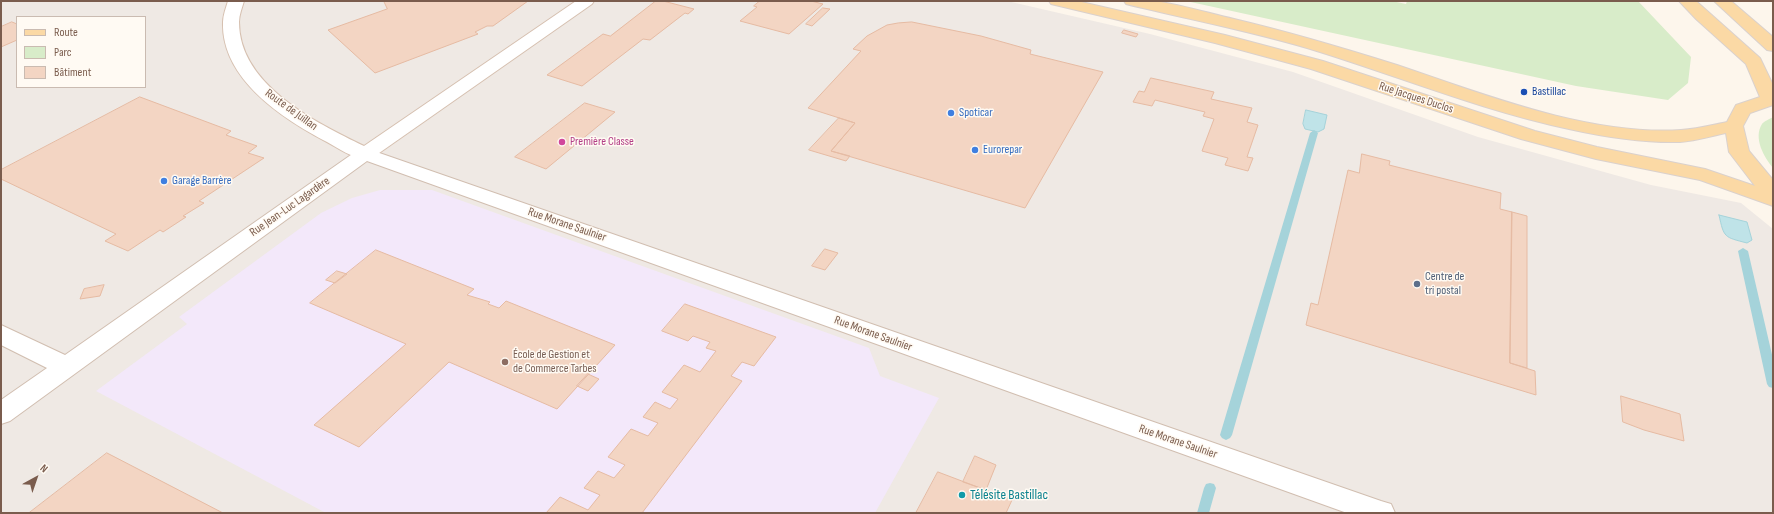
<!DOCTYPE html>
<meta charset="utf-8">
<style>
body{margin:0}
#map{position:relative;width:1774px;height:514px;overflow:hidden;background:#fdf6ec;font-family:"Sofia Sans Condensed",sans-serif}
canvas{display:block}
.frame{position:absolute;inset:0;border:2px solid #7a5c4d;pointer-events:none}
.legend{position:absolute;left:16px;top:16px;width:130px;height:72px;box-sizing:border-box;background:#fffaf3;border:1px solid #cabbb1;margin:0;padding:5px 7px;list-style:none;font-size:12px;color:#7a5c4d}
.legend li{display:flex;align-items:center;gap:8px;height:20px}
.legend b{width:20px;border:1px solid #cabbb1}
.north{position:absolute;left:16px;top:458px;width:40px;height:40px;-webkit-text-stroke:3px #fffaf3;paint-order:stroke;rotate:40deg;font-size:11px;font-weight:700;line-height:16px;text-align:center;color:#7a5c4d}
.north::after{content:'';display:block;margin:auto;width:14px;height:18px;background:#7a5c4d;clip-path:polygon(50% 0,100% 100%,50% 72%,0 100%)}
</style>
<div id="map">
<canvas width="1774" height="514"></canvas>
<div class="frame"></div>
<ul class="legend">
<li><b style="height:5px;background:#fbd9a5"></b>Route</li>
<li><b style="height:11px;background:#d8ecc9"></b>Parc</li>
<li><b style="height:11px;background:#f3d5c3"></b>Bâtiment</li>
</ul>
<div class="north">N</div>
</div>
<script>
const ctx = document.querySelector('canvas').getContext('2d');
ctx.lineJoin = 'round';
function fillPath(path, color) {
  ctx.fillStyle = color;
  ctx.fill(path, 'evenodd');
}
function trace(path, color, width, dash) {
  ctx.strokeStyle = color;
  ctx.lineWidth = width;
  ctx.lineCap = dash ? 'butt' : 'round';
  ctx.setLineDash(dash || []);
  ctx.stroke(path);
}
function label(font, color, halo, rows, align = 'center') {
  ctx.font = font + ' "Sofia Sans Condensed",sans-serif';
  ctx.lineWidth = 3;
  ctx.setLineDash([]);
  ctx.textBaseline = 'middle';
  ctx.strokeStyle = halo;
  ctx.fillStyle = color;
  for (const [text, x, y, turn = 0] of rows) {
    ctx.save();
    ctx.translate(x, y);
    ctx.rotate((+turn || 0) * Math.PI / 180);
    ctx.textAlign = isNaN(turn) ? turn : align;
    if (halo) ctx.strokeText(text, 0, 0);
    ctx.fillText(text, 0, 0);
    ctx.restore();
  }
}
fillPath(new Path2D(`
 M 1,1 L 1007,1 L 1150,34 L 1293,72 L 1478,137 L 1651,185 L 1741,203 L 1773,229 L 1773,513 L 1,513 ZM 17,17 L 145,17 L 145,87 L 17,87 Z`), '#efe9e4');
fillPath(new Path2D(`
 M 380,190 L 432,190 L 869,348 L 880,376 L 939,398 L 875,513 L 326,513 L 96,391 L 187,324 L 179,317 L 321,213 L 352,198 Z`), '#f3e8fa');
fillPath(new Path2D(`
 M 1186,1 L 1392,1 L 1406,4 L 1407,1 L 1638,1 L 1691,57 L 1688,83 L 1668,100 L 1576,86 Z
 M 1773,117 L 1773,168 C 1764,157 1753,138 1762,124 C 1764,121 1770,119 1773,117 Z`), '#d8ecc9');
const water = new Path2D(`
 M 1306,110 L 1327,115 L 1324,129 L 1318,132 L 1305,129 L 1303,124 Z
 M 1719,215 L 1747,222 L 1752,240 L 1747,243 C 1724,237 1724,238 1719,215 Z`);
fillPath(water, '#bfe3e8');
trace(water, '#a5d3da', 1);
fillPath(new Path2D(`
 M 1314,130 L 1318,133 L 1232,435 L 1230,438 L 1226,440 L 1222,438 L 1220,435 L 1310,133 Z
 M 1743,248 L 1748,251 L 1773,359 L 1773,388 L 1769,387 L 1767,384 L 1738,251 Z
 M 1210,483 L 1214,484 L 1216,488 L 1209,513 L 1197,513 L 1204,488 L 1206,484 Z`), '#a5d3da');
const building = new Path2D(`
 M 384,1 L 528,1 L 493,26 L 487,26 L 475,32 L 478,34 L 375,73 L 328,30 L 387,9 Z
 M 656,1 L 663,1 L 694,9 L 688,14 L 685,13 L 650,40 L 643,39 L 582,86 L 547,75 L 603,34 L 610,36 Z
 M 760,1 L 811,1 L 823,4 L 789,34 L 740,21 L 757,7 L 754,6 Z
 M 823,8 L 830,9 L 812,26 L 806,24 Z
 M 12,22 L 17,24 L 17,40 L 1,47 L 1,27 Z
 M 912,22 L 981,36 L 1031,50 L 1030,54 L 1103,72 L 1025,208 L 831,151 L 855,123 L 808,108 L 861,51 L 853,49 L 867,36 L 887,25 L 898,23 Z
 M 1124,30 L 1138,34 L 1136,37 L 1122,33 Z
 M 1151,78 L 1214,92 L 1211,99 L 1252,108 L 1247,122 L 1258,125 L 1247,157 L 1253,158 L 1248,171 L 1225,165 L 1228,158 L 1202,151 L 1214,119 L 1203,116 L 1205,112 L 1155,100 L 1152,106 L 1133,102 L 1139,91 L 1144,92 Z
 M 140,97 L 231,131 L 226,135 L 257,146 L 248,153 L 264,158 L 199,201 L 204,203 L 183,216 L 186,217 L 163,232 L 160,230 L 128,251 L 105,241 L 116,234 L 1,179 L 1,170 Z
 M 585,103 L 615,112 L 546,169 L 515,157 Z
 M 839,118 L 855,123 L 831,151 L 850,156 L 846,161 L 809,150 Z
 M 1362,154 L 1390,161 L 1389,165 L 1501,193 L 1500,209 L 1512,212 L 1510,363 L 1535,371 L 1536,395 L 1306,325 L 1311,303 L 1318,305 L 1348,170 L 1359,173 Z
 M 1512,212 L 1527,216 L 1527,368 L 1510,363 Z
 M 825,249 L 838,253 L 825,270 L 812,266 Z
 M 376,250 L 474,289 L 467,295 L 490,302 L 488,304 L 499,308 L 506,301 L 615,345 L 557,409 L 449,362 L 359,447 L 314,425 L 406,344 L 310,303 Z
 M 337,271 L 347,274 L 335,283 L 326,280 Z
 M 104,285 L 100,296 L 80,299 L 84,289 Z
 M 685,304 L 776,337 L 754,366 L 742,362 L 731,376 L 742,381 L 642,513 L 546,513 L 560,497 L 588,510 L 600,495 L 584,488 L 598,471 L 614,478 L 625,465 L 608,457 L 631,429 L 648,436 L 658,423 L 643,417 L 655,402 L 670,409 L 678,399 L 662,392 L 684,365 L 700,372 L 716,351 L 706,348 L 710,342 L 693,336 L 688,341 L 662,331 Z
 M 588,374 L 599,379 L 588,391 L 577,386 Z
 M 1621,396 L 1680,414 L 1684,441 L 1644,430 L 1623,422 Z
 M 107,453 L 223,513 L 29,513 Z
 M 975,456 L 996,465 L 986,490 L 963,482 Z
 M 938,472 L 1012,500 L 1006,513 L 916,513 Z`);
fillPath(building, '#f3d5c3');
trace(building, '#e6bba3', 1);
const street = new Path2D(`
 M 365,148 L 1381,501 L 1391,504 L 1395,513 L 1347,513 L 367,161 L 10,421 L 1,424 L 1,400 L 47,368 L 1,345 L 1,325 L 65,355 L 358,150 Z`);
const secondary = new Path2D(`
 M 228,1 L 244,1 C 242,8 239,15 239,22 C 239,85 315,122 364,146 L 576,1 L 594,1 L 592,4 L 372,158 C 357,162 340,149 327,142 C 283,119 221,79 223,22 C 223,15 226,8 228,1 Z`);
const primary = new Path2D(`
 M 1049,1 L 1077,1 L 1225,35 L 1323,61 L 1535,131 L 1597,147 L 1705,169 L 1755,186 L 1729,152 L 1726,133 C 1711,136 1696,141 1680,142 C 1643,143 1605,137 1569,129 C 1484,111 1403,78 1320,52 C 1256,32 1191,20 1126,4 L 1124,1 C 1134,1 1145,0 1155,1 C 1182,5 1208,13 1234,19 C 1289,32 1343,48 1397,65 C 1483,94 1589,136 1681,130 C 1697,129 1712,125 1727,122 L 1736,105 L 1760,97 L 1746,64 L 1696,19 L 1679,1 L 1696,1 L 1760,58 L 1773,85 L 1773,105 L 1750,113 L 1743,126 L 1749,151 L 1773,180 L 1773,206 L 1700,180 L 1596,159 L 1521,139 L 1311,69 L 1215,43 L 1051,4 Z
 M 1714,1 L 1731,1 L 1773,37 L 1773,51 L 1767,50 Z`);
trace(street, '#d1beb0', 2);
trace(secondary, '#d6c0b0', 2);
trace(primary, '#dad1cd', 2);
fillPath(street, '#fff');
fillPath(secondary, '#fff');
fillPath(primary, '#fbd9a5');
for (const [x, y, r, color] of [
 [1524,92,4,"#1a4fb4"],
 [951,113,4,"#3f7fe0"],
 [562,142,4,"#d1479c"],
 [975,150,4,"#3f7fe0"],
 [164,181,4,"#3f7fe0"],
 [1417,284,4,"#5c6f8a"],
 [505,362,4,"#8d6e63"],
 [962,495,4,"#0f9aa8"]
]) {
  const dot = new Path2D();
  dot.arc(x, y, r, 0, 2 * Math.PI);
  ctx.fillStyle = color;
  ctx.fill(dot);
  trace(dot, '#fffaf3', 1.5);
}
label('12px', '#164399', '#fffaf3', [
 ["Bastillac",1532,92]
], 'left');
label('12px', '#7a5c4d', '#fffaf3', [
 ["Rue Jacques Duclos",1416,98,18],
 ["Route de Juillan",291,110,36],
 ["Rue Jean-Luc Lagardère",290,207,-35],
 ["Rue Morane Saulnier",567,225,19],
 ["Rue Morane Saulnier",873,334,20],
 ["Rue Morane Saulnier",1178,442,19]
]);
label('12px', '#366cbe', '#fffaf3', [
 ["Spoticar",959,113],
 ["Eurorepar",983,150],
 ["Garage Barrère",172,181]
], 'left');
label('12px', '#b23c85', '#fffaf3', [
 ["Première Classe",570,142]
], 'left');
label('12px', '#4e5e75', '#fffaf3', [
 ["Centre de",1425,277],
 ["tri postal",1425,291]
], 'left');
label('12px', '#785e54', '#fffaf3', [
 ["École de Gestion et",513,355],
 ["de Commerce Tarbes",513,369]
], 'left');
label('14px', '#0d838f', '#fffaf3', [
 ["Télésite Bastillac",970,495]
], 'left');
</script>
